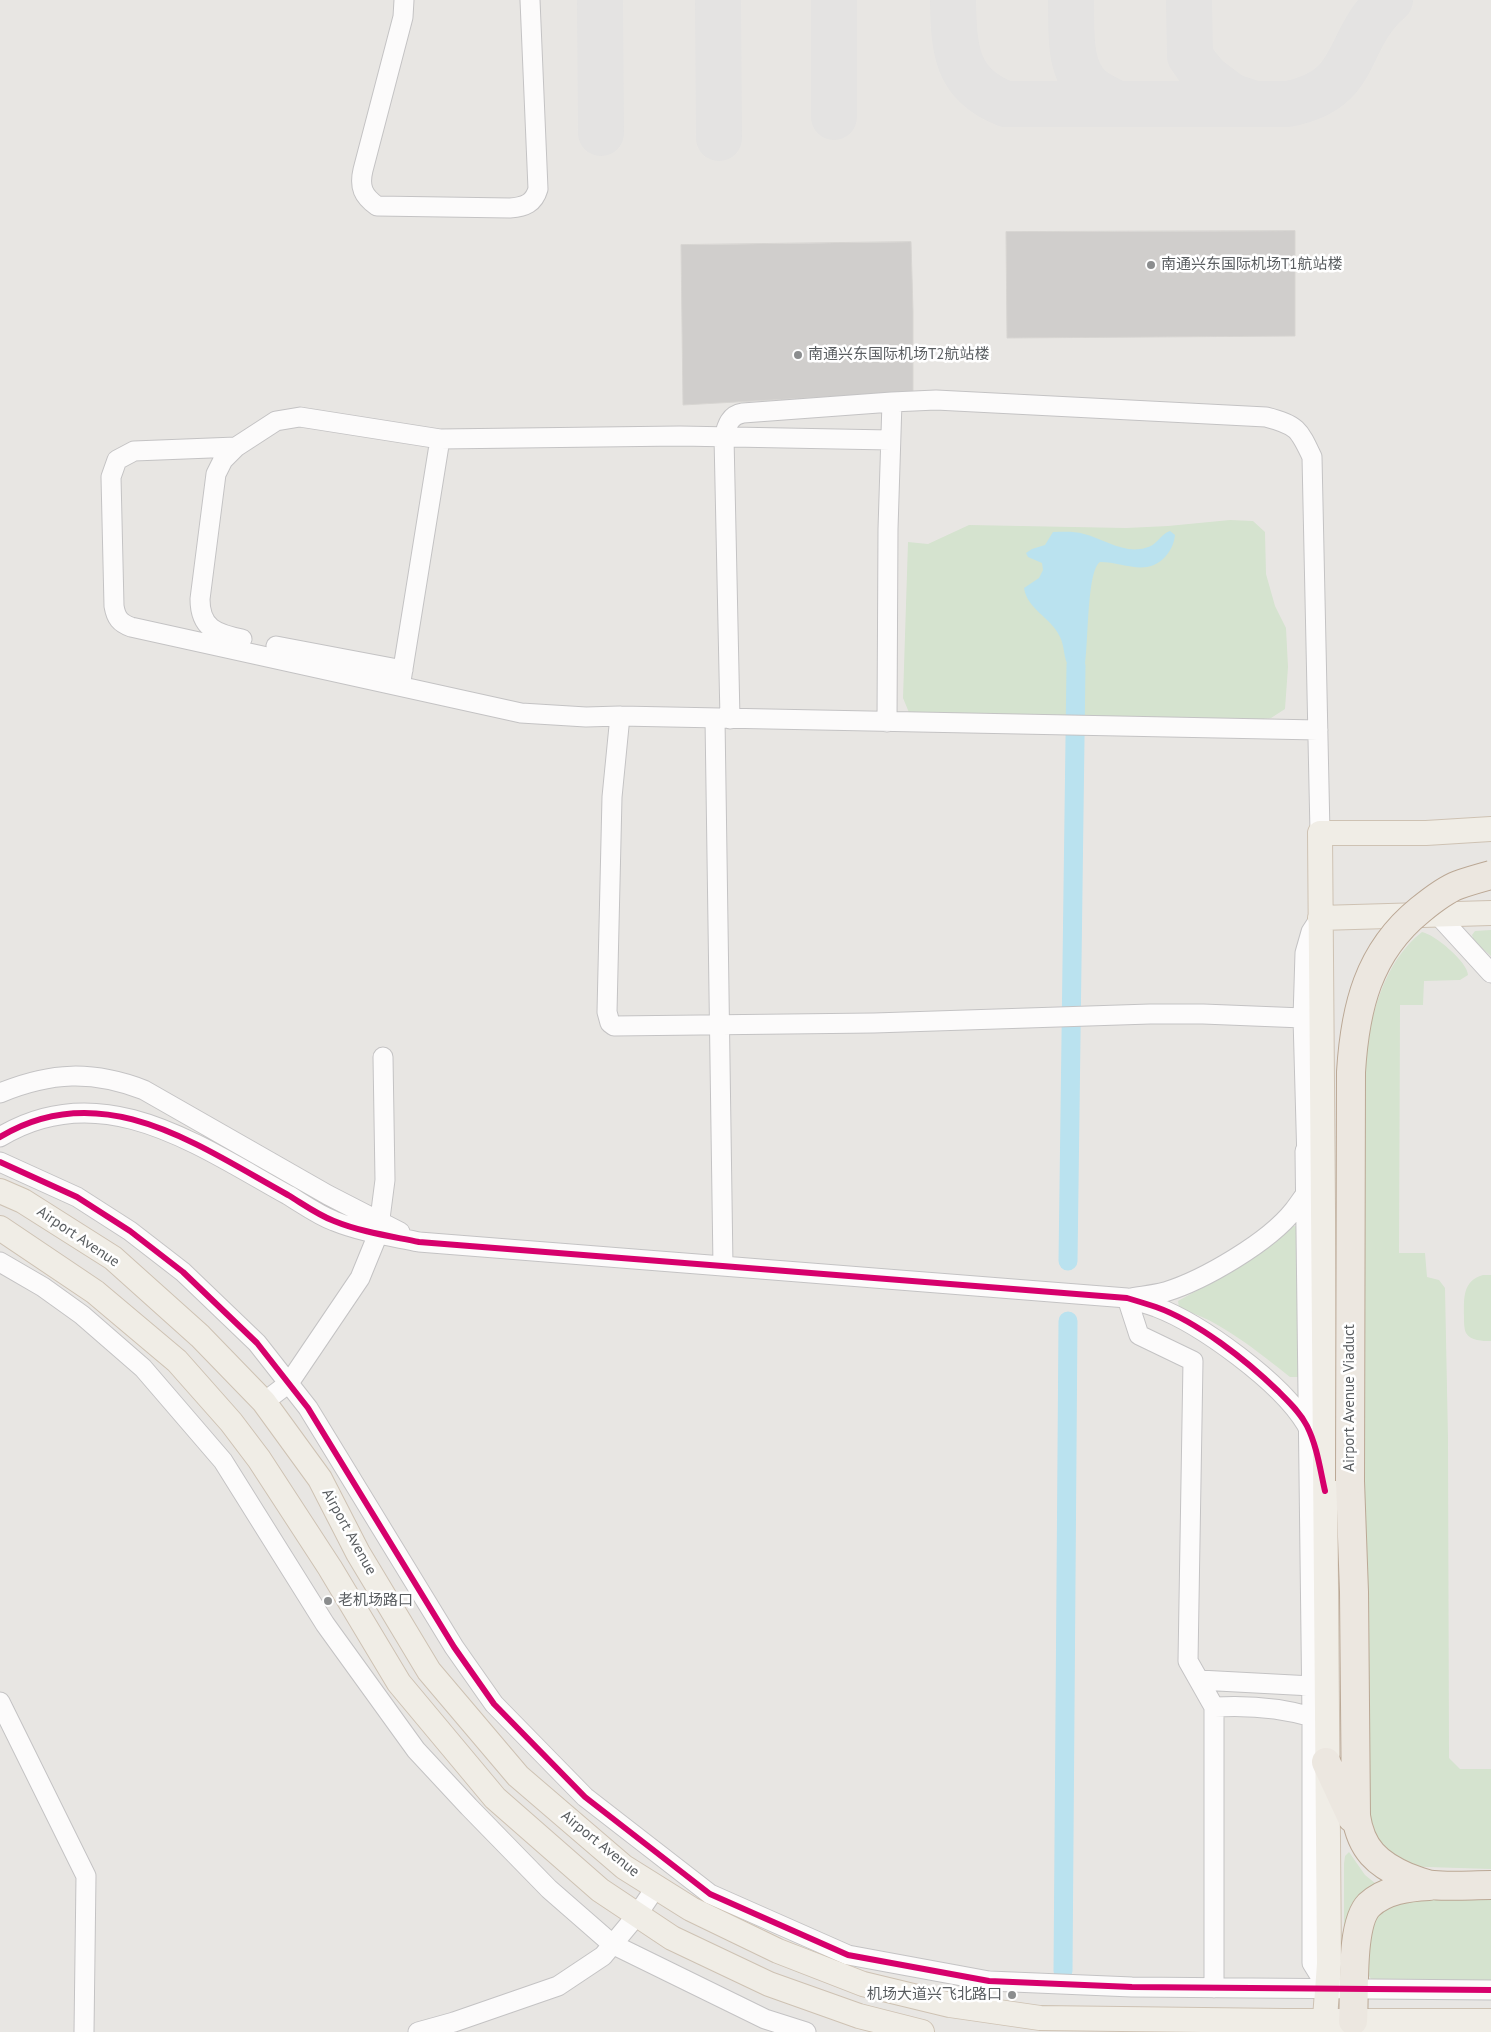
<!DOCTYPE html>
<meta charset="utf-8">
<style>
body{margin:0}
canvas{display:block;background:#e8e6e3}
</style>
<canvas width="1491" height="2032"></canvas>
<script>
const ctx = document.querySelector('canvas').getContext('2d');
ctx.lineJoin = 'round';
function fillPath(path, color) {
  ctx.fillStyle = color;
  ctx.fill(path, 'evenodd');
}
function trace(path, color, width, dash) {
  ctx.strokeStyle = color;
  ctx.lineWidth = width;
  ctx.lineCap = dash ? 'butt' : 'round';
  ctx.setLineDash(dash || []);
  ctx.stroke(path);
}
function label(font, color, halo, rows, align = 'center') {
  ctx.font = font + ' "PT Sans","Noto Sans SC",sans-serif';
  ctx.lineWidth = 5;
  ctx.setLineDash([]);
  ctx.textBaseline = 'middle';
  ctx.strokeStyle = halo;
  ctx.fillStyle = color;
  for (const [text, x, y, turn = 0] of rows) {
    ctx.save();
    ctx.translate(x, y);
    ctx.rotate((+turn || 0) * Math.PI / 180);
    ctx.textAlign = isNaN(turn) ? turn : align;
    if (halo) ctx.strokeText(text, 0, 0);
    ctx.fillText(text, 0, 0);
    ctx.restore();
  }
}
fillPath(new Path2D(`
 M 1230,520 L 1253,521 L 1265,532 L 1266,574 L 1275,606 L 1286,628 L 1288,667 L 1285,709 L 1271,718 L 1231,723 L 910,715 L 903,698 L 908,542 L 928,544 L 969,525 L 1126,528 L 1168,526 Z
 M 1491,930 L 1491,956 L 1474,941 L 1472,935 L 1475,931 Z
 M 1422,932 C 1434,934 1468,962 1468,975 L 1460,980 L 1424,981 L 1423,1005 L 1400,1005 L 1399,1253 L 1425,1253 L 1427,1277 L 1439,1280 L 1445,1288 L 1448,1439 L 1449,1758 L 1460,1769 L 1491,1769 L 1491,1869 L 1395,1866 L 1361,1814 L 1363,1067 C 1370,1020 1382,963 1422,932 Z
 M 1291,1225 L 1298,1227 L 1299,1377 L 1290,1377 C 1261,1354 1217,1318 1182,1310 L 1179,1307 L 1178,1301 L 1216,1280 Z
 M 1483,1275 L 1491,1275 L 1491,1341 C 1482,1341 1471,1341 1466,1333 C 1464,1329 1464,1321 1464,1317 C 1464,1299 1462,1281 1483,1275 Z
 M 1349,1852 L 1365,1875 L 1380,1887 L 1344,1967 L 1344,1864 L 1345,1856 Z
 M 1414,1899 L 1491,1899 L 1491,1985 L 1372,1980 L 1366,1972 L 1372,1922 L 1385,1908 Z`), '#d5e3cf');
fillPath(new Path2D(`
 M 1170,531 L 1175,535 C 1174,544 1171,550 1165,557 C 1146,577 1124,562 1100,562 C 1086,571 1089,650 1084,670 L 1076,673 C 1061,664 1067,649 1059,635 C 1051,618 1027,609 1024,588 L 1039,578 L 1043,570 L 1042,563 L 1028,557 L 1026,553 L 1032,549 L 1045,545 L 1053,532 C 1063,532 1074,531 1084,534 C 1104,539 1124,554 1145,548 C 1157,546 1160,534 1170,531 Z`), '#bae2ef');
trace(new Path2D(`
 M 1068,1261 L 1076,665
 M 1063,1971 L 1068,1321`), '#bae2ef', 19);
trace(new Path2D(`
 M 600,0 L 601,133
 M 718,0 L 719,138
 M 834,0 L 834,117
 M 953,0 C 954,49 955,84 1006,104 L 1288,104 C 1362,90 1343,40 1390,0
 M 1071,0 C 1072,28 1067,68 1091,89 C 1099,95 1109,100 1118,104
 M 1189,0 L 1190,56 L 1197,66 L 1207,78 L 1231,96 L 1255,104`), '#e4e3e2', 46);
const building = new Path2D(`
 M 1295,231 L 1295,336 L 1007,338 L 1006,232 Z
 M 911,242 L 913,311 L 913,392 L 683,405 L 681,245 Z`);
fillPath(building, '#d0cecc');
trace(building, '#d7d5d2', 1);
const minor = new Path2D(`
 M 404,0 L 403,17 L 363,170 C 359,187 363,196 377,206 L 510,208 C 525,207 534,203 538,189 L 530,0
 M 890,440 L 680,436 L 440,439 L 300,417 L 276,421 L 236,447 L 134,451 L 117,460 L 111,477 L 114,606 C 116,618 120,623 131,627 L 521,713 L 586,717 L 620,716 L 1318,730
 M 236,447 L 223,460 L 216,474 L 200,599 C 200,628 216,634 242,639
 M 276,646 L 403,670
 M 401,681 L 440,439
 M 620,716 L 612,797 L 607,1012 L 610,1023 L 614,1026 L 874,1023 L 1150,1014 L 1203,1014 L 1303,1018
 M 715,719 L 723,1266
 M 730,719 L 724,437 C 727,425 730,415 743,413 L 892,402
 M 887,722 L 888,529 L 892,402 L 936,400 L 1266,417 C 1297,425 1299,429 1312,457 L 1320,833
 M 1437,914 L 1491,973
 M 0,1093 C 51,1072 92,1070 144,1090 L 328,1195 L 400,1232
 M 0,1137 C 102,1075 199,1146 288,1195 C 303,1204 318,1215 334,1221 C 361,1232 390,1236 419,1242 L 1127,1298 C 1137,1301 1147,1304 1156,1307 C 1201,1324 1281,1382 1306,1424 C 1313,1436 1316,1450 1319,1463
 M 1305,1151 L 1312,1717 L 1312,1963 L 1328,1989
 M 0,1162 L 77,1197 L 130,1231 L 183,1272 L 257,1343 L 308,1408 L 454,1647 L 494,1704 L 585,1797 L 710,1894 L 848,1955 L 989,1981 L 1132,1987 L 1491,1990
 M 1307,1162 L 1303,1018 L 1305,953 L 1311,932 L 1320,918
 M 0,1262 L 43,1287 L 82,1315 L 143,1368 L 223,1461 L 325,1624 L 416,1750 L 469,1807 L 549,1889 L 612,1944 L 765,2019 L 806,2032
 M 1127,1298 L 1139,1335 L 1193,1361 L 1188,1661 L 1214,1707 L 1214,1988
 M 1131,1298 C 1142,1296 1154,1295 1165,1292 C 1204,1280 1269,1242 1294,1210 C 1299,1204 1303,1197 1308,1191
 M 264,1402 L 289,1383 L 360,1278 L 378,1234 L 385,1180 L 383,1057
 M 1199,1680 L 1312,1686
 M 0,1702 L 86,1876 L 84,2032
 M 1214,1707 C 1249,1705 1279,1707 1312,1717
 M 418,2032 L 454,2022 L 558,1986 L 603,1956 L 637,1915 L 656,1887`);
const major = new Path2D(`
 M 1320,918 L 1491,913
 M 0,1191 L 23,1201 L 113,1258 L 200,1336 L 264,1402 L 320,1479 L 358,1553 L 429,1671 L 518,1776 L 624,1867 L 691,1909 L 778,1951 L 863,1984 L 950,2005 L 1040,2018 L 1285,2021 L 1491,2021
 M 0,1228 L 95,1292 L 177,1361 L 231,1422 L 259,1459 L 330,1568 L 399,1683 L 495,1798 L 600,1890 L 672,1938 L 769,1984 L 859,2016 L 922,2032
 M 1324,2032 L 1329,1964 L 1320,833 L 1426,833 L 1491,829`);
const highway = new Path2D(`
 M 1350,1481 L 1354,1592 L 1356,1816 C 1361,1849 1377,1864 1407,1877 C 1416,1880 1424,1884 1433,1885 C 1452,1887 1472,1885 1491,1885
 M 1326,1762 L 1352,1818
 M 1353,2021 C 1355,1994 1350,1924 1369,1905 C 1385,1890 1408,1887 1429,1886`);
trace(minor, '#c4c3c4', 21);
trace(major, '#cec2b3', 26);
trace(highway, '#bba895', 30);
trace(minor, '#fcfbfb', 19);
trace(major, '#f0ede6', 24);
trace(highway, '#ece7e0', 28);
const highwayBridge = new Path2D(`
 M 1350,1481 L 1351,1072 C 1355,1008 1368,952 1420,910 C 1431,901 1445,890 1458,885 C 1469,881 1480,878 1491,875`);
trace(highwayBridge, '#bba895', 30, []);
trace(highwayBridge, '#ece7e0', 28);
trace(new Path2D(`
 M 0,1137 C 102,1075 199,1146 288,1195 C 303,1204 318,1215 334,1221 C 361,1232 390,1236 419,1242 L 1127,1298 C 1137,1301 1147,1304 1156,1307 C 1198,1322 1246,1360 1278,1391 C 1288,1401 1300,1412 1307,1426 C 1317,1446 1320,1469 1325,1491
 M 0,1162 L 77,1197 L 130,1231 L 183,1272 L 257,1343 L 308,1408 L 454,1647 L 494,1704 L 585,1797 L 710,1894 L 848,1955 L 989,1981 L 1132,1987 L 1491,1990`), '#d6006c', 6);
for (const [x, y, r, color] of [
 [1151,265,5,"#8b8d8e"],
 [798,355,5,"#8b8d8e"],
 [328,1601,5,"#8b8d8e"],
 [1012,1995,5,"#8b8d8e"]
]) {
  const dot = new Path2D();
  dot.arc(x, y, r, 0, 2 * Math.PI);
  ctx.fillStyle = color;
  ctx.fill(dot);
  trace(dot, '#fff', 2);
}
label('15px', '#595d60', '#fff', [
 ["南通兴东国际机场T1航站楼",1161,265],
 ["南通兴东国际机场T2航站楼",808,355],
 ["老机场路口",338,1601],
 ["机场大道兴飞北路口",1002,1995,"right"]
], 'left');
label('15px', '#595d60', '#fff', [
 ["Airport Avenue",78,1237,34],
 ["Airport Avenue Viaduct",1350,1398,-90],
 ["Airport Avenue",349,1532,61],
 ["Airport Avenue",600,1844,39]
]);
</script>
